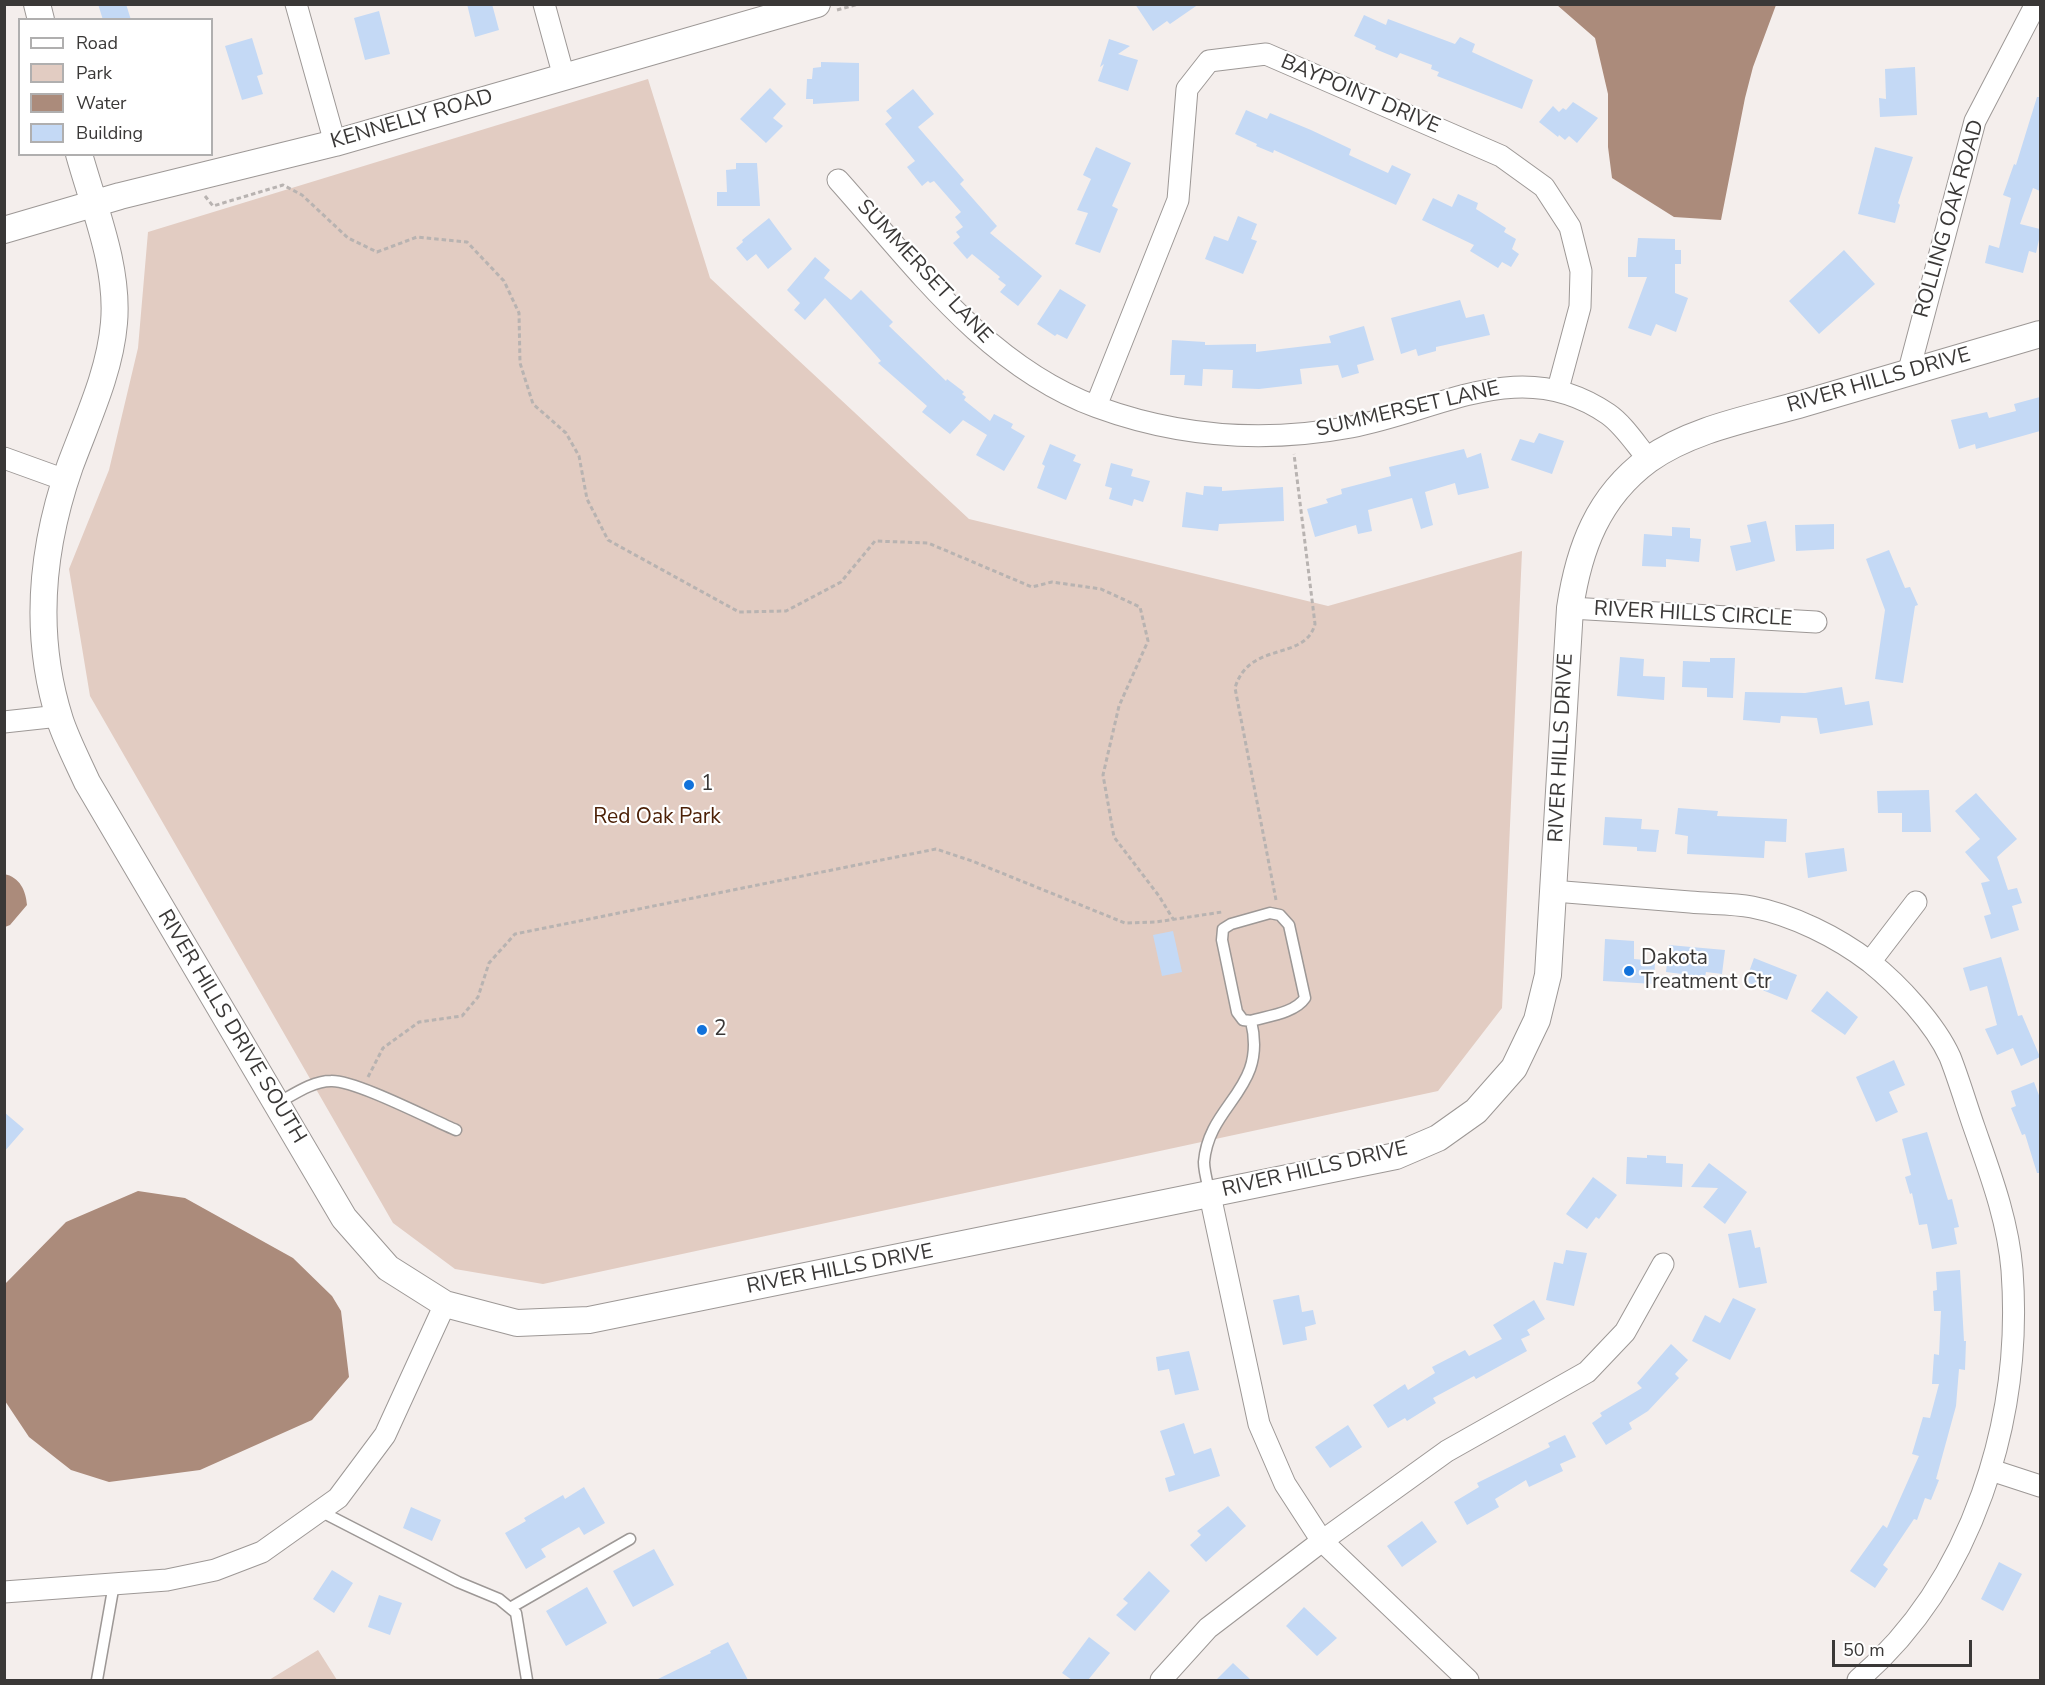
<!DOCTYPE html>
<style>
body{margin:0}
#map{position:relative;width:2045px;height:1685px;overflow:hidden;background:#f4eeec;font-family:"Nunito Sans",sans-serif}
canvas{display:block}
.frame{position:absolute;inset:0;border:6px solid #3a3837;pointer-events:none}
.legend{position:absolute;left:18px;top:18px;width:195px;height:138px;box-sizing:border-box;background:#fff;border:2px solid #b0afaf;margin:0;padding:8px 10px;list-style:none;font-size:18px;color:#3a3837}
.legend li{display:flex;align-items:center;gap:12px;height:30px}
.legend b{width:30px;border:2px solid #b0afaf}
.scale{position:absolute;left:1832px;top:1640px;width:140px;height:27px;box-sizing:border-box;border:3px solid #3a3837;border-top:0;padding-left:8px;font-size:18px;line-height:21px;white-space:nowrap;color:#3a3837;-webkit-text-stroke:4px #fff;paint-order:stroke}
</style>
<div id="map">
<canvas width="2045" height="1685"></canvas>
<div class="frame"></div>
<ul class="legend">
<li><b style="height:8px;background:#fff"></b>Road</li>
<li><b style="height:16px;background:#e2ccc2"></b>Park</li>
<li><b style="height:16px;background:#ab8b7b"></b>Water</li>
<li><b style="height:16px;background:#c4d9f5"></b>Building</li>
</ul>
<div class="scale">50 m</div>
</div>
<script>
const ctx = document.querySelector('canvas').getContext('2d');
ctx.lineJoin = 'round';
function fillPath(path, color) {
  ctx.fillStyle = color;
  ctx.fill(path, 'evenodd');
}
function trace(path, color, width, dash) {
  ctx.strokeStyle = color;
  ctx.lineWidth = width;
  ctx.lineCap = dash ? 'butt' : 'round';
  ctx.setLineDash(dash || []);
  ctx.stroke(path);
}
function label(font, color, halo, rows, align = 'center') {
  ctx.font = font + ' "Nunito Sans",sans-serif';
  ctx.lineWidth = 4.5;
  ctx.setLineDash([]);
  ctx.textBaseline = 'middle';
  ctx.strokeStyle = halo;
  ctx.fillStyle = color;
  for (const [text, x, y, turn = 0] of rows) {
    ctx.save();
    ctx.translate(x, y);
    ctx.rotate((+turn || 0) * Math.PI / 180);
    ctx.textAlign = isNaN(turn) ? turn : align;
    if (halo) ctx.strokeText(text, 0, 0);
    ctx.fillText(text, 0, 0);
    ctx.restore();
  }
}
fillPath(new Path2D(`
 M 648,79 L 710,278 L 969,519 L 1328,606 L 1522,551 L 1502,1008 L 1438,1091 L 543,1284 L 455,1269 L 393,1223 L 90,696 L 69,569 L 109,470 L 138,348 L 148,232 Z
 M 318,1650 L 337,1680 L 269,1680 Z`), '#e2ccc2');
fillPath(new Path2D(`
 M 1557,5 L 1776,5 L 1753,67 L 1745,98 L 1721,220 L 1674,217 L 1612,178 L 1608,147 L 1608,94 L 1595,38 Z
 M 4,874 C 20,877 26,891 27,905 L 10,925 L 5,927 Z
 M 138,1191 L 185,1198 L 293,1258 L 332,1296 L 341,1311 L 349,1377 L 312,1420 L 200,1470 L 109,1482 L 71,1470 L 29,1437 L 5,1401 L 5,1284 L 66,1222 Z`), '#ab8b7b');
fillPath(new Path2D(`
 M 98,4 L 126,4 L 131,20 L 103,20 Z
 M 467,4 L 492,4 L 499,30 L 475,37 Z
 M 1135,4 L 1199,4 L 1170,24 L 1167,21 L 1153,31 Z
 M 379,11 L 390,54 L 365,60 L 354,18 Z
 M 1364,15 L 1386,25 L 1388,19 L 1455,44 L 1460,37 L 1475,44 L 1472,52 L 1533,80 L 1522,109 L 1437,76 L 1439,72 L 1431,69 L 1432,65 L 1400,53 L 1397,58 L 1375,49 L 1376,46 L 1354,36 Z
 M 252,38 L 263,74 L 257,76 L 263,94 L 242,100 L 225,46 Z
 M 1109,39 L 1130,46 L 1118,54 L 1138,60 L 1128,91 L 1098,81 L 1104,64 L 1100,67 Z
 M 821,62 L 859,63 L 859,101 L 813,104 L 813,99 L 806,99 L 807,79 L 812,79 L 813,68 L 821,67 Z
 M 1915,67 L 1917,115 L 1880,117 L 1879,98 L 1886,99 L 1885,69 Z
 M 770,88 L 786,104 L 773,118 L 783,126 L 766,143 L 740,119 Z
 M 913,89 L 934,114 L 918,127 L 964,180 L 960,184 L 997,226 L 990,233 L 1042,276 L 1018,306 L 1000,292 L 1006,285 L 998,279 L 1000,277 L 972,254 L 967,259 L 953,243 L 960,237 L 956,232 L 963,227 L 955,217 L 961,212 L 934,181 L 930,183 L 928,181 L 922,186 L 907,167 L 915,161 L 885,124 L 892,118 L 886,111 Z
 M 2037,97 L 2040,97 L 2040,191 L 2033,188 L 2020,224 L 2040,229 L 2040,235 L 2036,253 L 2029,251 L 2023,273 L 1985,263 L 1989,245 L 1999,248 L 2011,198 L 2003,195 L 2014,164 L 2016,165 Z
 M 1573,102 L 1598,118 L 1577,143 L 1569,136 L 1565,140 L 1559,135 L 1558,137 L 1539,122 L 1553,106 L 1559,112 L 1563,108 L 1566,110 Z
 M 1246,110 L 1267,119 L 1270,113 L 1311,130 L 1351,149 L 1349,155 L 1388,173 L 1392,165 L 1411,174 L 1396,205 L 1274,150 L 1273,153 L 1256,146 L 1257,144 L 1235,134 Z
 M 1096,147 L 1131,163 L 1112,206 L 1118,209 L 1100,253 L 1075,244 L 1088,213 L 1077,210 L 1091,179 L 1083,175 Z
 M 1875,147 L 1913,157 L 1898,203 L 1900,205 L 1895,223 L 1858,214 Z
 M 736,163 L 757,163 L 760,206 L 717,206 L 717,192 L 727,192 L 726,170 L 736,169 Z
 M 1458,194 L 1478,203 L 1476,209 L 1506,228 L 1504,232 L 1516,239 L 1512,249 L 1519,254 L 1511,267 L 1502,262 L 1498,268 L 1470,251 L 1474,245 L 1422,220 L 1433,198 L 1452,207 Z
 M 1238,216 L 1257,224 L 1251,239 L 1257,241 L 1243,274 L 1205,259 L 1214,236 L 1228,241 Z
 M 769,218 L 792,249 L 768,269 L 756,254 L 747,261 L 736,248 L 743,242 L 742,240 Z
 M 1638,238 L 1675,239 L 1675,250 L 1681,250 L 1681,264 L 1675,264 L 1675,293 L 1688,298 L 1676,332 L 1656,324 L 1651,336 L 1628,328 L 1647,277 L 1628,277 L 1628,257 L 1636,257 Z
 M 1844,250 L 1875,284 L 1819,334 L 1789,301 Z
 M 815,257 L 830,270 L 824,278 L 851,300 L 861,290 L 893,322 L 889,326 L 946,381 L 947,379 L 964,392 L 962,394 L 966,397 L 964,400 L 990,421 L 994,414 L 1013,424 L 1011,428 L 1025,436 L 1004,471 L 976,455 L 987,435 L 963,420 L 950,434 L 922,412 L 927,406 L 878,363 L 881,361 L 825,298 L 805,320 L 794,310 L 800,303 L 787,290 Z
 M 1060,289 L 1086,305 L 1067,339 L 1057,334 L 1055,336 L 1037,324 Z
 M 1460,300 L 1466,318 L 1484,314 L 1490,335 L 1436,347 L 1436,351 L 1418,356 L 1416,349 L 1401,354 L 1391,318 Z
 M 1364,326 L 1374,360 L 1357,365 L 1359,373 L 1342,378 L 1338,365 L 1300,369 L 1302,384 L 1259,389 L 1232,388 L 1233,370 L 1203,369 L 1202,386 L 1184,385 L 1185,375 L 1170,375 L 1172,340 L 1205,342 L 1205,345 L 1256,344 L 1256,352 L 1331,343 L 1329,336 Z
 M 2040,397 L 2040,431 L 1976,449 L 1975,444 L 1959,449 L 1951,420 L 1987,412 L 1989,418 L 2016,411 L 2014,404 Z
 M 1539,433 L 1564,441 L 1552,474 L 1511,460 L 1520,439 L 1534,443 Z
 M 1050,444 L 1076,455 L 1073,461 L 1081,464 L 1066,500 L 1037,488 L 1045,466 L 1042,464 Z
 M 1464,449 L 1467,458 L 1481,453 L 1489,488 L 1458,495 L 1455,483 L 1425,492 L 1433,525 L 1421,529 L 1412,498 L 1368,510 L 1372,531 L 1358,534 L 1356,525 L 1315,537 L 1307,509 L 1328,503 L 1326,499 L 1342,494 L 1341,489 L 1391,476 L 1389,467 Z
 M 1111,463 L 1133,469 L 1131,476 L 1150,481 L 1143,502 L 1134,499 L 1132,506 L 1109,499 L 1112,488 L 1105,486 Z
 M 1204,486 L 1222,487 L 1222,491 L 1283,487 L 1284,521 L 1219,524 L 1218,531 L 1182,527 L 1186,492 L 1203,495 Z
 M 1766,521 L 1775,561 L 1736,571 L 1730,546 L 1751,542 L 1747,525 Z
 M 1834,524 L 1834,549 L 1796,551 L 1795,525 Z
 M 1672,527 L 1690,528 L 1690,538 L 1701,539 L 1699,562 L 1666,559 L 1666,567 L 1642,566 L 1644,534 L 1672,536 Z
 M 1889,550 L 1905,588 L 1910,587 L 1918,605 L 1915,606 L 1903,683 L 1875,679 L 1885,610 L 1866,559 Z
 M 1620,657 L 1644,659 L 1643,676 L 1665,677 L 1664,700 L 1617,696 Z
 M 1710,658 L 1735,658 L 1733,698 L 1707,697 L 1707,688 L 1682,687 L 1683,661 L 1710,662 Z
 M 1842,687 L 1845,705 L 1869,701 L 1873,725 L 1820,734 L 1817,718 L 1781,716 L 1780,723 L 1743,720 L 1745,692 L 1805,693 Z
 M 1929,790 L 1931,832 L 1902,832 L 1902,813 L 1878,813 L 1877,791 Z
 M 1976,793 L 2017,839 L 1997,857 L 2008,890 L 2017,888 L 2022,903 L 2012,906 L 2019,930 L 1991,939 L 1984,916 L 1991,914 L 1981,883 L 1990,881 L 1965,852 L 1980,839 L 1955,811 Z
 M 1678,808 L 1718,811 L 1717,816 L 1787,819 L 1786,842 L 1765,841 L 1764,858 L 1687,854 L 1688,836 L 1675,834 Z
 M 1605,817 L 1642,819 L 1641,829 L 1659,830 L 1656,852 L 1637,851 L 1637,847 L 1603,845 Z
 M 1844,848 L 1847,871 L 1808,878 L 1805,853 Z
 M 1173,931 L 1182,972 L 1162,976 L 1153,935 Z
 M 1605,939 L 1634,941 L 1634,959 L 1655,961 L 1654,984 L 1603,981 Z
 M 1669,945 L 1725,950 L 1722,974 L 1706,972 L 1705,977 L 1666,972 Z
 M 2001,957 L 2018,1016 L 2022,1015 L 2040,1057 L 2021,1066 L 2013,1048 L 1997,1055 L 1985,1029 L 1997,1025 L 1987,986 L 1970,991 L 1963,968 Z
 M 1754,958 L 1797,975 L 1787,1000 L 1745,983 Z
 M 1827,991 L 1858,1017 L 1845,1035 L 1811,1011 Z
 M 1894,1060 L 1905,1085 L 1889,1092 L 1898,1112 L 1876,1122 L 1856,1077 Z
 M 2034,1082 L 2040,1098 L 2040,1173 L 2037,1173 L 2025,1134 L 2022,1135 L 2011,1108 L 2016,1106 L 2011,1091 Z
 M 4,1112 L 24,1129 L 4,1152 Z
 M 1927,1132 L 1948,1200 L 1952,1199 L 1959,1227 L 1954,1228 L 1957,1244 L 1932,1249 L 1927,1224 L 1919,1225 L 1912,1193 L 1910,1194 L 1905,1177 L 1911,1175 L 1902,1139 Z
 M 1647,1155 L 1666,1156 L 1666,1163 L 1683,1164 L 1682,1187 L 1626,1184 L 1627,1157 L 1647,1158 Z
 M 1709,1163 L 1747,1192 L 1725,1224 L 1703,1207 L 1718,1188 L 1691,1187 Z
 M 1593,1177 L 1617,1195 L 1599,1219 L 1596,1217 L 1587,1229 L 1566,1214 Z
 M 1751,1230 L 1755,1248 L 1760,1247 L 1767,1283 L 1739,1288 L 1728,1234 Z
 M 1566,1250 L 1587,1253 L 1574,1306 L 1546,1300 L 1554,1262 L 1563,1264 Z
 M 1960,1270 L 1964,1341 L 1966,1341 L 1965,1370 L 1959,1369 L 1956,1406 L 1936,1479 L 1939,1480 L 1931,1500 L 1925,1498 L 1917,1520 L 1914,1519 L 1883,1565 L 1888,1569 L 1875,1588 L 1850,1571 L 1883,1525 L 1887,1528 L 1919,1456 L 1912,1454 L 1923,1417 L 1930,1418 L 1939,1384 L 1932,1384 L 1934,1354 L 1939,1355 L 1941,1311 L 1934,1311 L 1933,1291 L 1937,1290 L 1936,1272 Z
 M 1299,1295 L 1302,1312 L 1313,1310 L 1316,1324 L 1305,1327 L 1307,1340 L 1283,1345 L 1273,1300 Z
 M 1733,1298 L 1756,1309 L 1730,1360 L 1692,1341 L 1705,1315 L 1720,1323 Z
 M 1534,1300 L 1545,1319 L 1527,1330 L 1530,1335 L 1521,1339 L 1527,1351 L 1476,1379 L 1474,1376 L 1433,1398 L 1436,1403 L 1407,1421 L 1405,1418 L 1388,1428 L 1373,1405 L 1405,1384 L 1408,1390 L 1435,1373 L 1432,1367 L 1465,1350 L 1469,1356 L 1502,1339 L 1493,1325 Z
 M 1671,1344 L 1688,1360 L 1675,1374 L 1679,1378 L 1648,1411 L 1629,1423 L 1632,1429 L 1606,1445 L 1592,1423 L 1602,1416 L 1600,1413 L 1642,1388 L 1637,1383 Z
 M 1189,1351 L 1199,1390 L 1175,1395 L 1169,1369 L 1158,1371 L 1156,1357 Z
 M 1184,1423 L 1194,1454 L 1211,1448 L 1220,1476 L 1169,1492 L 1165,1478 L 1175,1475 L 1160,1431 Z
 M 1348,1425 L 1362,1447 L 1330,1468 L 1315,1447 Z
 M 1565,1435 L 1576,1457 L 1560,1464 L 1563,1471 L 1529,1487 L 1526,1480 L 1495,1499 L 1499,1507 L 1467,1525 L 1454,1502 L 1479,1487 L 1477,1483 L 1550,1447 L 1548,1443 Z
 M 584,1487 L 605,1523 L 584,1535 L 579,1527 L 541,1549 L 546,1557 L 526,1569 L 505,1533 L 526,1521 L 524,1518 L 563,1495 L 565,1499 Z
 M 1228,1506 L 1246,1526 L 1206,1562 L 1190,1545 L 1201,1535 L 1197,1531 Z
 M 411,1507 L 441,1520 L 432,1541 L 403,1528 Z
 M 1422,1521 L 1437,1542 L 1402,1567 L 1387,1546 Z
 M 654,1549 L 674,1585 L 633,1607 L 613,1571 Z
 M 1999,1562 L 2022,1574 L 2003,1611 L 1981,1599 Z
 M 332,1570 L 353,1583 L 334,1613 L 313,1599 Z
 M 1149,1571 L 1170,1591 L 1135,1631 L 1116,1615 L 1128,1603 L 1123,1599 Z
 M 587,1587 L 607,1623 L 566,1646 L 546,1611 Z
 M 379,1595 L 402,1603 L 390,1635 L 368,1627 Z
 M 1304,1607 L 1337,1638 L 1317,1656 L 1286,1626 Z
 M 1089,1637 L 1110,1653 L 1088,1680 L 1072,1680 L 1062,1673 Z
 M 728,1642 L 748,1680 L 656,1680 L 711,1653 L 710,1651 Z
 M 1233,1663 L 1251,1680 L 1216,1680 Z`), '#c4d9f5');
const service = new Path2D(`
 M 276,1104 C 293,1095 312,1081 331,1081 C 355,1080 430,1119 456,1130
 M 1210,1194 C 1208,1185 1204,1172 1204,1162 C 1209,1103 1268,1090 1251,1021 L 1243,1020 L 1237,1012 L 1222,940 L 1223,929 L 1231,924 L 1270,913 L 1280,915 L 1289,925 L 1305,998 C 1295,1013 1268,1016 1251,1021
 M 320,1511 L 458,1582 L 499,1599 L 516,1613 L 527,1680
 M 510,1608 L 630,1539
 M 97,1680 L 114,1584`);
const minor = new Path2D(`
 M 296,4 L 335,143
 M 544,4 L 564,77
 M 838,180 C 914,265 986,366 1097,407 C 1179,437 1265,443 1351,427 C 1441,410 1521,354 1608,414 C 1624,425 1637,446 1649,460
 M 1908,374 L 1975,121 L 2036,4
 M 1096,406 L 1178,200 L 1187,89 L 1209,61 L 1266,54 L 1501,156 L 1544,187 L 1570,227 L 1581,271 L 1580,307 L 1558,389
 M 4,458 L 65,480
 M 1570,608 L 1816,622
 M 4,722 L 59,716
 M 1554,891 C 1599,895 1644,898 1690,902 C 1710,904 1732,903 1752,907 C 1793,915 1837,937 1870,962 C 1899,985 1935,1024 1950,1057 C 1959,1080 1966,1104 1974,1127 C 1990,1173 2008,1220 2012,1270 C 2023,1419 1973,1581 1858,1680
 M 1870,962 L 1916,902
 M 1210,1195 L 1259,1424 L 1285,1484 L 1322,1541 L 1468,1680
 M 1991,1470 L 2040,1486
 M 4,1592 L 167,1580 L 215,1570 L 262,1552 L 338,1498 L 385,1435 L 445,1304
 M 1161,1680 L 1208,1628 L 1322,1541 L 1447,1451 L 1587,1372 L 1625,1332 L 1663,1264`);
const tertiary = new Path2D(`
 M 37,4 L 41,20
 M 79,154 C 94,208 119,267 114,323 C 110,372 87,420 70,466 C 41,549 33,635 60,720 C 67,741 78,762 87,782 L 344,1218 L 388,1268 L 445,1304 L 517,1323 L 589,1320 L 1396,1156 L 1438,1138 L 1476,1111 L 1514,1068 L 1537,1020 L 1548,975 L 1570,608 C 1579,548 1598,497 1648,460 C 1693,428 1754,418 1805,403 C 1884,380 1962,357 2040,334
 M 4,230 L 120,196 L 335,143 L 817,4`);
trace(service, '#9d9896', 13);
trace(minor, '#9d9896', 23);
trace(tertiary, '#9d9896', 28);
trace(new Path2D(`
 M 837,10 L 859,4
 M 205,196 L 213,206 L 283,185 L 302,195 L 348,238 L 377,252 L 417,237 L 467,242 L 504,281 L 519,313 L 520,363 L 533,404 L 566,433 L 579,456 L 587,499 L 608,540 L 739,612 L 786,611 L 841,582 L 875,541 L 928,543 L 1032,587 L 1052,582 L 1101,589 L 1140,607 L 1148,641 L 1119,706 L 1103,775 L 1114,837 L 1159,896 L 1173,919
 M 1276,900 L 1235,688 C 1249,640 1305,662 1315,624 L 1294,454
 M 368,1077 L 383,1048 L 419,1022 L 462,1016 L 478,997 L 489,963 L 515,934 L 936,849 L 972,861 L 1125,923 L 1156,922 L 1222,912`), '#b8b3b1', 3, [4.5, 3]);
trace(service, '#fff', 10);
trace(minor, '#fff', 21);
trace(tertiary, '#fff', 26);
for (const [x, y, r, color] of [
 [689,785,6,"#1272db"],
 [1629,971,6,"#1272db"],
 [702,1030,6,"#1272db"]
]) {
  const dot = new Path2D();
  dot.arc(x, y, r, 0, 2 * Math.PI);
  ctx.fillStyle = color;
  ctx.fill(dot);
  trace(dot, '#fff', 2);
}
label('21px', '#3a3837', '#fff', [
 ["BAYPOINT DRIVE",1360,95,23],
 ["KENNELLY ROAD",412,120,-16],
 ["ROLLING OAK ROAD",1950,219,-74],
 ["SUMMERSET LANE",924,272,47],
 ["RIVER HILLS DRIVE",1879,381,-16],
 ["SUMMERSET LANE",1408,410,-13],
 ["RIVER HILLS CIRCLE",1693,615,3],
 ["RIVER HILLS DRIVE",1562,748,-87],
 ["RIVER HILLS DRIVE SOUTH",231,1027,59],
 ["RIVER HILLS DRIVE",1315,1170,-13],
 ["RIVER HILLS DRIVE",840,1270,-11]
]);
label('21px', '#3a3837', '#fff', [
 ["1",701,785],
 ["Dakota",1641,959],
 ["Treatment Ctr",1641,983],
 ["2",714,1030]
], 'left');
label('21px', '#4c2006', '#fff', [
 ["Red Oak Park",657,818]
]);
</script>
